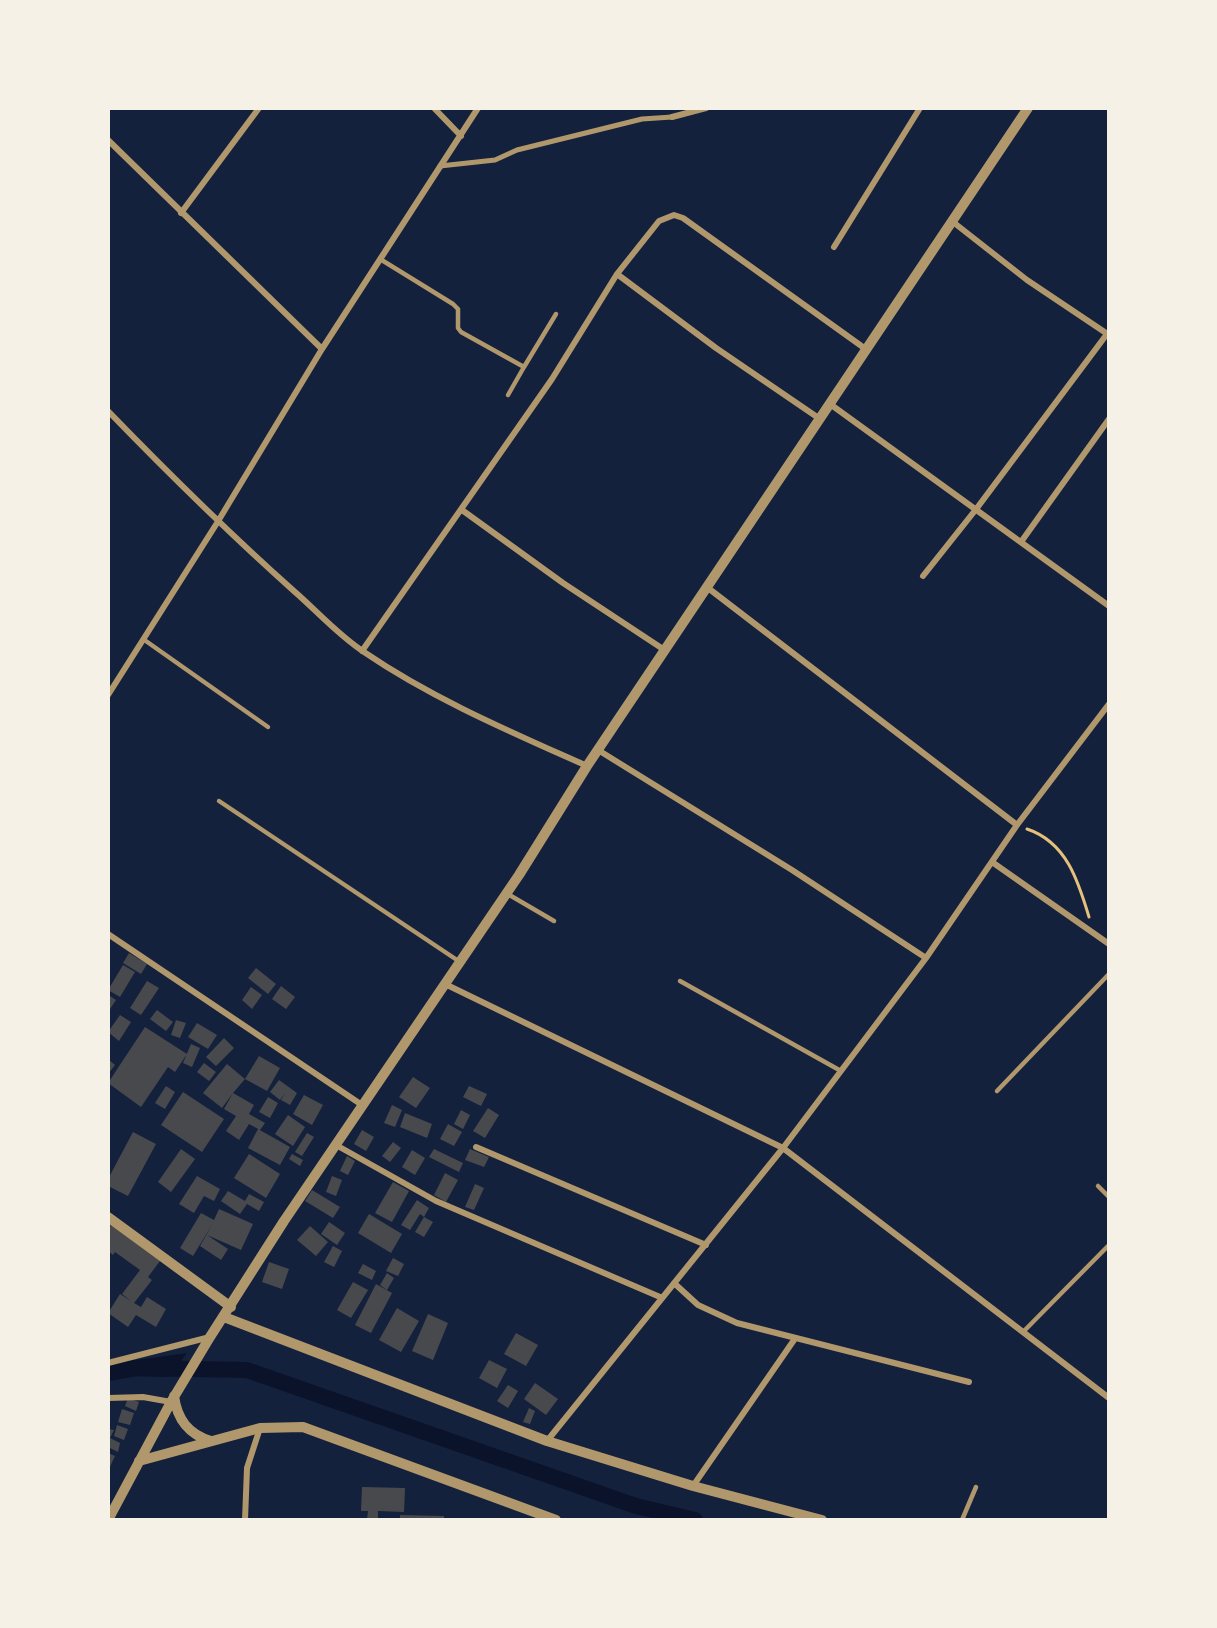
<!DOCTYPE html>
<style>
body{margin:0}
#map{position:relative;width:1217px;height:1628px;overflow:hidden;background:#14213d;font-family:Inter,sans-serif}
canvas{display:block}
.frame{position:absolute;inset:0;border:110px solid #f6f1e7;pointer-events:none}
</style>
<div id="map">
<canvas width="1217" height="1628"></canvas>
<div class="frame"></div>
</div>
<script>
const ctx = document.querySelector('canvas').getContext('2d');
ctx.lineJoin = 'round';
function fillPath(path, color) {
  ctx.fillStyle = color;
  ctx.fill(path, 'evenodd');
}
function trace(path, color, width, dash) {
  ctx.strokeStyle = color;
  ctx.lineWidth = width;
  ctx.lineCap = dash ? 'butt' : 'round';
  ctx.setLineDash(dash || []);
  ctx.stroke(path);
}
fillPath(new Path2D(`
 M 187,1353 L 169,1377 L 134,1376 L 108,1380 L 108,1364 Z`), '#0b132b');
trace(new Path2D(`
 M 108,1373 L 137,1368 L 247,1370 L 636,1506 L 695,1520`), '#0b132b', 16);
fillPath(new Path2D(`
 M 129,953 L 147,964 L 141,974 L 123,963 Z
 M 123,965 L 135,972 L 120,997 L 108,990 Z
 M 256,968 L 276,984 L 268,994 L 248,978 Z
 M 147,981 L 159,988 L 141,1015 L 130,1008 Z
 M 281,986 L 295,997 L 286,1009 L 272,999 Z
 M 251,987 L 262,995 L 252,1009 L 242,1000 Z
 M 110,996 L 116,1000 L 108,1012 L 108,999 Z
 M 157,1010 L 173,1022 L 166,1031 L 150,1019 Z
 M 120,1015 L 131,1022 L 119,1041 L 108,1032 Z
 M 176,1020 L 186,1023 L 180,1038 L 171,1035 Z
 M 197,1023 L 217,1035 L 208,1049 L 188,1037 Z
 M 145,1027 L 187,1054 L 175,1072 L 168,1067 L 141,1107 L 108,1083 Z
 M 224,1038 L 234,1048 L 216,1066 L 206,1057 Z
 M 191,1044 L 200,1048 L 192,1067 L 183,1063 Z
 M 259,1056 L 280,1068 L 267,1091 L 245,1079 Z
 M 108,1059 L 115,1065 L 108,1074 Z
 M 204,1063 L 216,1072 L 209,1081 L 197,1072 Z
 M 227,1064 L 245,1079 L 233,1093 L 254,1105 L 249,1114 L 265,1123 L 260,1130 L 249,1124 L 239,1140 L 226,1131 L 236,1116 L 224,1109 L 233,1093 L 222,1108 L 203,1093 Z
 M 413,1077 L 430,1088 L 416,1108 L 399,1097 Z
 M 279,1080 L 297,1093 L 290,1105 L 281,1100 L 285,1093 L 280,1100 L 270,1092 Z
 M 166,1086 L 175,1092 L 165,1109 L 155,1103 Z
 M 469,1086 L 487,1094 L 481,1106 L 463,1097 Z
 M 183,1092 L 224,1119 L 202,1152 L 161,1125 Z
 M 304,1095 L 323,1105 L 312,1125 L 293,1114 Z
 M 268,1097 L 278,1103 L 270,1118 L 259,1112 Z
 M 392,1105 L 402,1110 L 395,1127 L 384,1123 Z
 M 488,1108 L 499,1115 L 485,1138 L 473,1131 Z
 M 461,1110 L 470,1115 L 463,1129 L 454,1124 Z
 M 405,1113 L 432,1124 L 427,1138 L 400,1127 Z
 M 288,1115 L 305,1127 L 293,1146 L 275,1134 Z
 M 448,1124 L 462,1132 L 454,1146 L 440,1139 Z
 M 258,1129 L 290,1147 L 280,1165 L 248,1148 Z
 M 362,1130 L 374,1137 L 366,1151 L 354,1144 Z
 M 133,1132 L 156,1144 L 128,1196 L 108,1186 L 108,1179 Z
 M 307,1133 L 314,1137 L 302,1156 L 295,1152 Z
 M 393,1142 L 401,1148 L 390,1162 L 382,1156 Z
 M 181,1149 L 195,1159 L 171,1192 L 158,1182 Z
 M 434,1149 L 463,1163 L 459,1172 L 429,1157 Z
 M 470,1149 L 489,1157 L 484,1167 L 465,1160 Z
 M 412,1150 L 425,1158 L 415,1175 L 402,1167 Z
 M 249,1154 L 280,1174 L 266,1198 L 234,1178 Z
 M 292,1154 L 303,1160 L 300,1166 L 289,1159 Z
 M 347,1156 L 355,1161 L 348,1175 L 340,1171 Z
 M 445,1173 L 458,1180 L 446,1202 L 434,1195 Z
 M 197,1176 L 220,1189 L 214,1201 L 204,1196 L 194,1213 L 179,1204 Z
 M 332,1176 L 342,1180 L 336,1196 L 326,1192 Z
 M 393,1182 L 409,1191 L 392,1222 L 375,1213 Z
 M 475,1184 L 484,1188 L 474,1210 L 465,1207 Z
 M 312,1190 L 340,1207 L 333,1218 L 305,1201 Z
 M 228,1191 L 245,1201 L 249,1194 L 264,1202 L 259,1211 L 247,1204 L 240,1214 L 221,1201 Z
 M 417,1200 L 429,1208 L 424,1217 L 420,1214 L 410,1230 L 401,1225 Z
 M 219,1209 L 253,1224 L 241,1250 L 207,1235 L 228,1249 L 221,1260 L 200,1246 L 213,1223 L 193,1256 L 180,1248 L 201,1213 L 214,1220 Z
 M 369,1214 L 402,1234 L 391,1253 L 358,1233 Z
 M 424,1217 L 433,1222 L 424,1237 L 415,1232 Z
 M 329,1222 L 345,1233 L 337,1245 L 321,1234 Z
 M 111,1225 L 160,1261 L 148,1277 L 152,1280 L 134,1303 L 141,1307 L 147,1297 L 166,1309 L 156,1327 L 136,1315 L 128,1327 L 108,1313 L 120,1294 L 131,1301 L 122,1294 L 140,1270 L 115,1252 L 113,1255 L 108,1251 L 108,1230 Z
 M 310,1226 L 328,1242 L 316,1256 L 297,1240 Z
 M 333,1246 L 342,1251 L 334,1267 L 324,1262 Z
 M 393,1258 L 404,1264 L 398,1276 L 386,1271 Z
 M 269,1262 L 289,1269 L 282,1289 L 262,1282 Z
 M 363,1264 L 376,1271 L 372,1280 L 358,1273 Z
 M 387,1273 L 394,1278 L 387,1290 L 380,1285 Z
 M 353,1282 L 368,1290 L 351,1318 L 337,1310 Z
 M 376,1284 L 392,1293 L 371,1333 L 355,1325 Z
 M 397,1308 L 419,1321 L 401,1352 L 379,1340 Z
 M 428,1314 L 448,1323 L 433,1360 L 412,1351 Z
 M 516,1333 L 538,1345 L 526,1366 L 504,1354 Z
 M 489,1360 L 507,1369 L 497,1388 L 479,1378 Z
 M 535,1383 L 558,1399 L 546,1415 L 524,1399 Z
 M 508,1385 L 518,1391 L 508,1408 L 497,1401 Z
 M 128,1398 L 139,1402 L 136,1411 L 125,1406 Z
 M 529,1408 L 535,1411 L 530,1424 L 523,1422 Z
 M 122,1409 L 134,1413 L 130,1425 L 118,1422 Z
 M 117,1425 L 128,1429 L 124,1440 L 114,1436 Z
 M 108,1429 L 114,1430 L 110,1438 L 120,1443 L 118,1452 L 108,1447 Z
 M 108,1453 L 115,1456 L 108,1471 Z
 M 362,1487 L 405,1488 L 404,1512 L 378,1511 L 378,1520 L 367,1520 L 368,1511 L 361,1511 Z
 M 400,1515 L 444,1516 L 444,1520 L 400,1520 Z`), '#48494c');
trace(new Path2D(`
 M 1027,829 C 1066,842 1078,880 1089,917`), '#e5c07b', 3);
trace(new Path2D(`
 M 380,259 L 453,304 L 458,309 L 458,328 L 461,332 L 524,367 L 556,314
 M 508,395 L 524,367
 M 143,639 L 268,727
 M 219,801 L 460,962
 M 506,893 L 554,921
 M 680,981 L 841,1071
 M 997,1091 L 1109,974
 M 1098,1186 L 1109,1197
 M 1023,1332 L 1109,1245
 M 962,1520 L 976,1487`), '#b1986c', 4.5);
trace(new Path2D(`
 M 440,166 L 495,160 L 517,150 L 642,119 L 672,117`), '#b1986c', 5);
trace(new Path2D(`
 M 434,108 L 461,136
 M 672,117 L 706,108
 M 108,140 L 322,349
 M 181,213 L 259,108
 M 953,222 L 1027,280 L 1109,335
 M 834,247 L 920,108
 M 617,274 L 716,348 L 820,419
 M 830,404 L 1109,606
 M 108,411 C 169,474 230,534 295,592 C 318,612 338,635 364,652 C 433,699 511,732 587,766
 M 462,510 L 563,583 L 666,651
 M 1021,542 L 1109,419
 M 923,576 L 977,508 L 1107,334
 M 708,588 L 1017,825
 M 362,651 L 552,379 L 617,274 L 659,221 L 674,215 L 683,218 L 867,350
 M 108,695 L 217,523 L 322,349 L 478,108
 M 598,750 L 792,870 L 926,958
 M 992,862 L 1109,944
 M 108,934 L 362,1105
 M 445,984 L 783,1148 L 1109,1398
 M 336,1145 L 436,1201 L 660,1297
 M 476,1147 L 706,1245
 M 674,1283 L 698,1305 L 737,1323 L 969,1382
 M 108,1363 L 210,1337
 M 108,1398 L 143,1397 L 171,1402
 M 547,1441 L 783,1148 L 926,958 L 1017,825 L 1109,704
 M 693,1486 L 794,1340
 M 245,1520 L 247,1468 L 260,1428`), '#b1986c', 6);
trace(new Path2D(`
 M 108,1217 L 231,1307
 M 224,1317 L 547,1441 L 693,1486 L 822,1520
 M 174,1396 C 177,1419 188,1434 211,1441
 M 139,1461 L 260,1428 L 303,1427 L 556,1520
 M 108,1520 L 171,1402 L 210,1337 L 284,1221 L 519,875 L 587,766 L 1028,108`), '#b1986c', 10);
</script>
